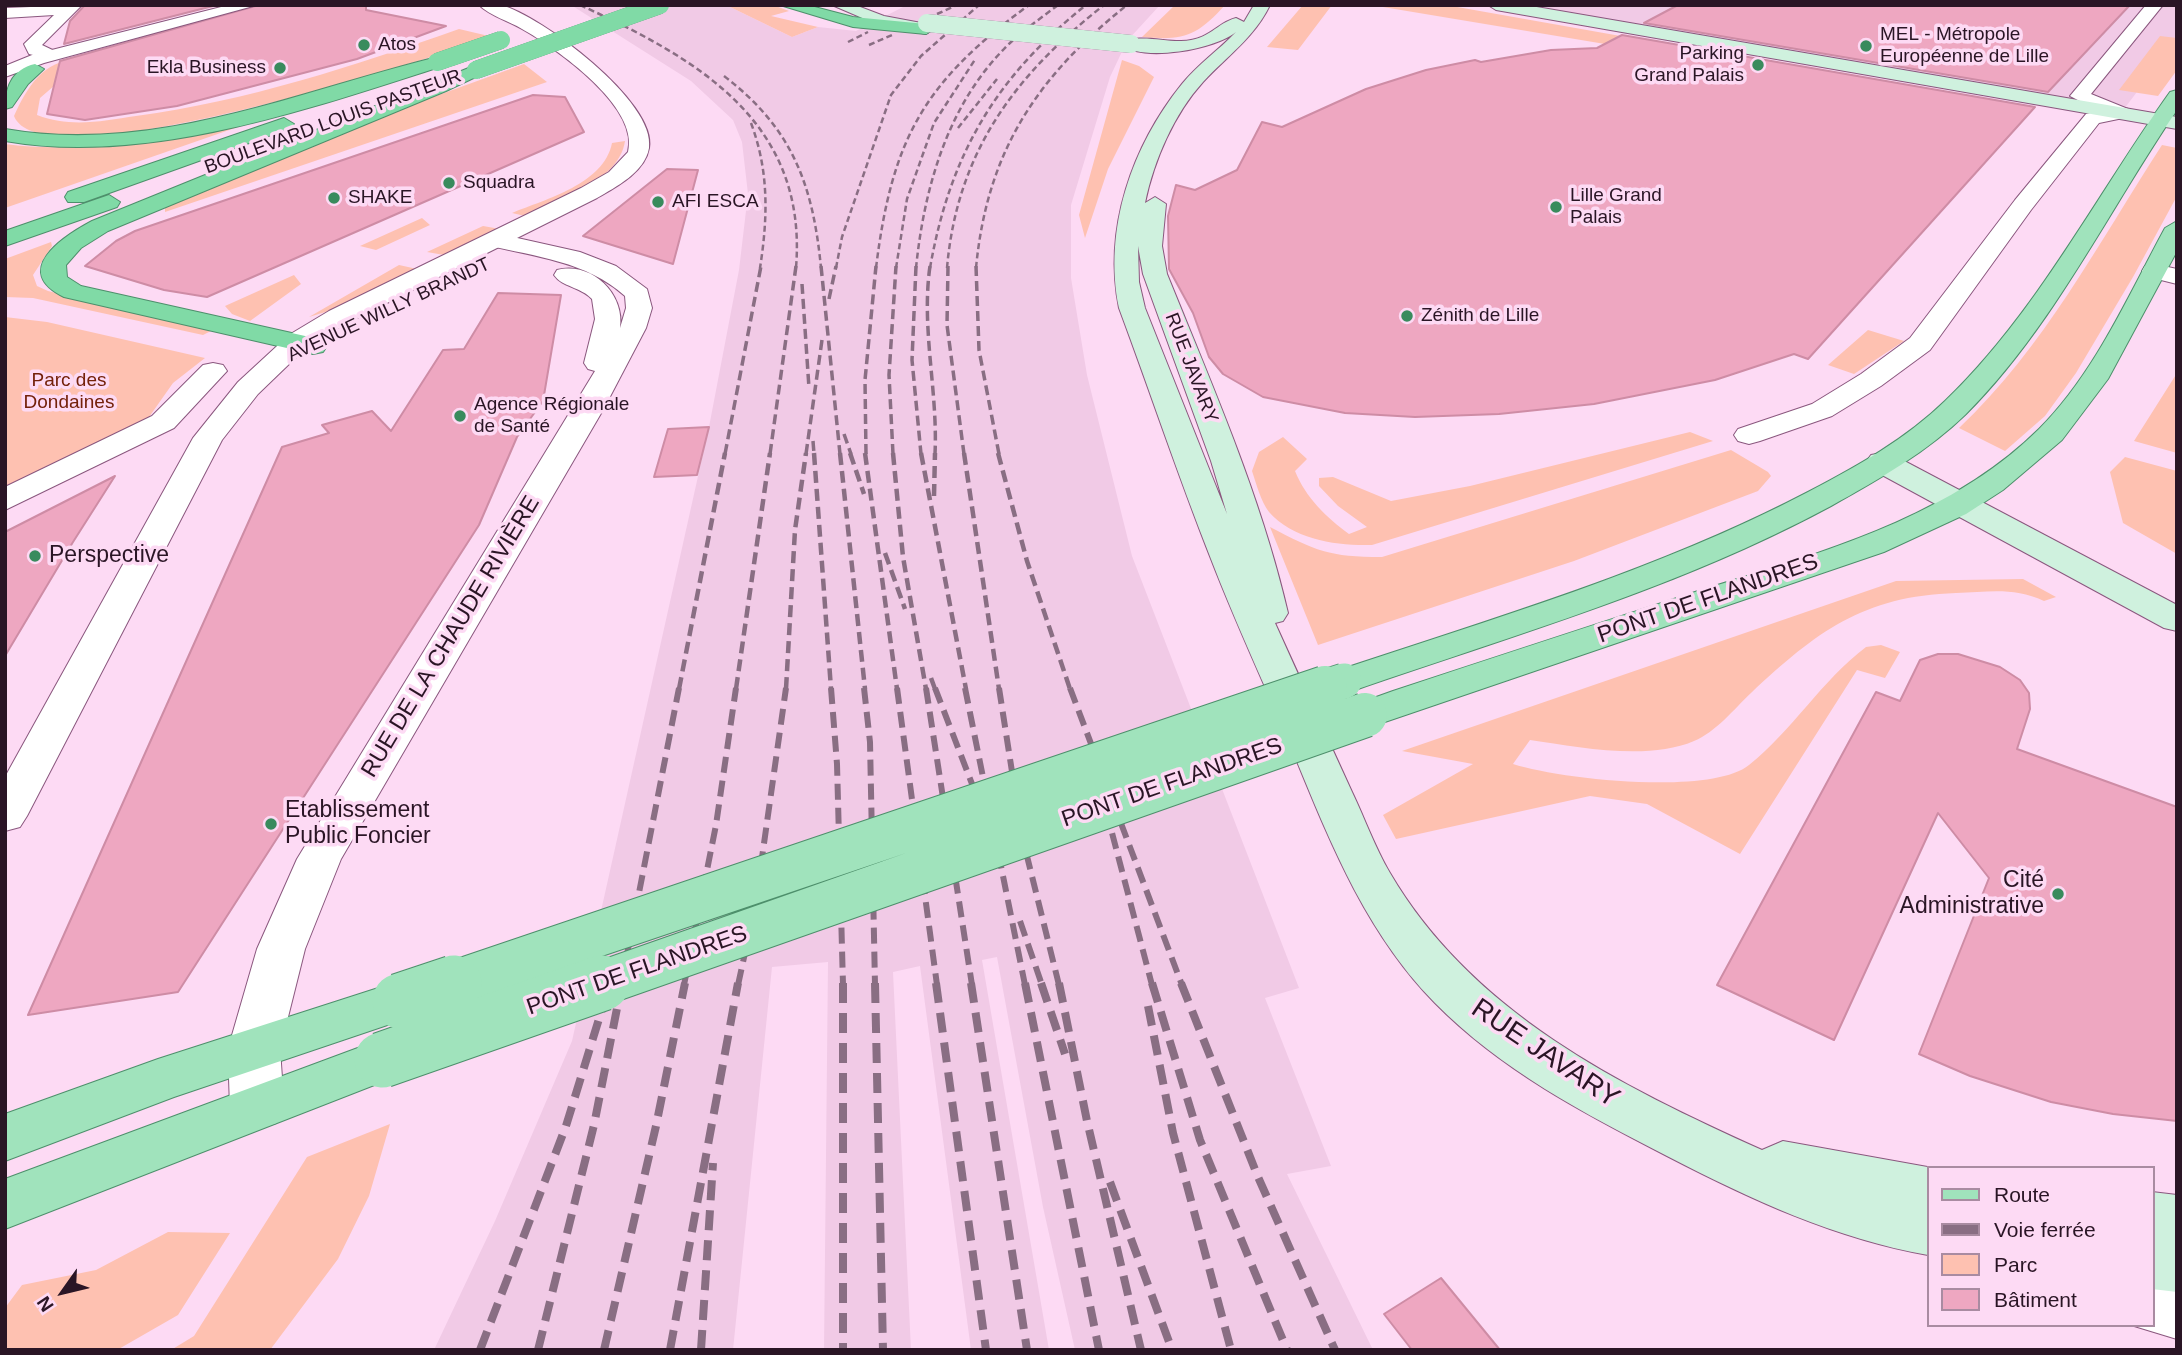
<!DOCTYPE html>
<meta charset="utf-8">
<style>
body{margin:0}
#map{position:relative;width:2182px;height:1355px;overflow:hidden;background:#fddaf4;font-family:Arial,sans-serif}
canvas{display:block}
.frame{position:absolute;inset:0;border:7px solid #2a1525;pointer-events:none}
.legend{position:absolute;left:1927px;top:1166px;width:228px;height:161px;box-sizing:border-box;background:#fddaf4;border:2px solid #a98ba1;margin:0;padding:9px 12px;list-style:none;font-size:21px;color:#2a1525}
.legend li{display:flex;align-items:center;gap:14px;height:35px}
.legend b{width:35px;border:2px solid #a98ba1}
.north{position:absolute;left:28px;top:1257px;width:70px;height:70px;-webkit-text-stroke:5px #fddaf4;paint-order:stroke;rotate:236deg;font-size:19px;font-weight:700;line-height:28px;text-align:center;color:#2a1525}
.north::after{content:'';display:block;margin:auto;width:24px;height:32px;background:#2a1525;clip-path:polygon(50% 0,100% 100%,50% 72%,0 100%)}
</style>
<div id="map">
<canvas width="2182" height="1355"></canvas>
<div class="frame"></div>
<ul class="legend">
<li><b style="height:9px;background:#a0e3bc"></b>Route</li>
<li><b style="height:9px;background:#896e83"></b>Voie ferrée</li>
<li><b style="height:19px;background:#fec1b1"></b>Parc</li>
<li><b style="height:19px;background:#eea7c1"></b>Bâtiment</li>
</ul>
<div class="north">N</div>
</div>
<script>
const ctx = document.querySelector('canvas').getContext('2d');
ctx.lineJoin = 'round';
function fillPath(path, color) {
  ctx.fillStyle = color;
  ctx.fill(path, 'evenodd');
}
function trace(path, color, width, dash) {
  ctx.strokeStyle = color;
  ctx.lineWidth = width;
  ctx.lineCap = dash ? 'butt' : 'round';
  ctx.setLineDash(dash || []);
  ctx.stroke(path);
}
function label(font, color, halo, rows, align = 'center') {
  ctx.font = font + ' Arial,sans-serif';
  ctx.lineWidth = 7;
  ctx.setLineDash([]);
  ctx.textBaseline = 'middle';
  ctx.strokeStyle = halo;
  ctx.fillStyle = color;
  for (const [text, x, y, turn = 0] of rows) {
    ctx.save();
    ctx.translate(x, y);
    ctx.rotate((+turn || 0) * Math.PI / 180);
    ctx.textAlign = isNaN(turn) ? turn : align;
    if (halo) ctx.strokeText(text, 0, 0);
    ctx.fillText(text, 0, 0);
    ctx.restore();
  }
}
fillPath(new Path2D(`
 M 571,5 L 726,5 L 792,37 L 818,27 L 856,31 L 907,5 L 1160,5 L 1127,41 L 1110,77 L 1071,205 L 1071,278 L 1087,375 L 1132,556 L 1299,988 L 1265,998 L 1331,1166 L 1287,1174 L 1373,1350 L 1075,1350 L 1043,1207 L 997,957 L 982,960 L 1049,1350 L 971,1350 L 920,966 L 893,972 L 911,1350 L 824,1350 L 828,962 L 772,967 L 733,1350 L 434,1350 L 495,1221 L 572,1041 L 709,427 L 739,270 L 748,194 L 742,142 L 733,120 L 691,81 Z
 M 1496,5 L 2177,5 L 2177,39 L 2121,113 Z`), '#f1cae6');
fillPath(new Path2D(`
 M 726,5 L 773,5 L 789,11 L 771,16 L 818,27 L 792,37 Z
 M 1175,5 L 1225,5 C 1197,36 1184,41 1142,37 Z
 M 1303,5 L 1332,5 L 1298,50 L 1267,47 Z
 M 1371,5 L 1446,5 L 1643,40 L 1623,47 Z
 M 459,29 L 493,37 C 433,57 41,186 14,116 C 28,85 46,56 84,60 L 40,98 L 37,115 C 71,128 102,121 136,116 C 247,101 354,66 459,29 Z
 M 2160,36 L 2177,38 L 2177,70 L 2158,96 L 2119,90 Z
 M 1122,60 L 1139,66 L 1154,77 L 1108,169 L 1085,238 L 1079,215 Z
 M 524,64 L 547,82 L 165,212 L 165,207 L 403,108 Z
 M 278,113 L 5,208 L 5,144 C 97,156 189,131 278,113 Z
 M 625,141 C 619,182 558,200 525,216 L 512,213 C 546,199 604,184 612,143 Z
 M 2162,145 L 2177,148 L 2177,196 L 2133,277 L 2076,373 L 2045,416 L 2005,451 L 1959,428 C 2044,348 2099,242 2162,145 Z
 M 422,218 L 430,225 L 376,250 L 360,246 Z
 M 483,226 L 500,229 L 444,255 L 427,252 Z
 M 51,242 L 52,246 L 33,275 L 37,286 L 48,291 L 211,331 L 203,335 L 33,298 L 5,297 L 5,259 Z
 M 399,265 L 417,269 L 335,309 L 309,317 Z
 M 294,275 L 301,284 L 250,321 L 232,314 L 225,306 Z
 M 5,317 L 47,322 L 205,358 L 173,383 L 142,427 L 5,494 Z
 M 1868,330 L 1904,341 L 1854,374 L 1828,365 Z
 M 2177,373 L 2177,453 L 2134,441 Z
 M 1690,432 L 1713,441 L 1372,545 C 1337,546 1294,540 1269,512 C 1261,502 1256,483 1252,471 L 1259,452 L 1283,437 L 1307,459 L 1295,471 C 1306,498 1326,517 1349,534 L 1367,527 L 1338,506 L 1319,486 L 1319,478 L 1333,477 L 1391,501 L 1470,486 Z
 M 1731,450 L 1768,472 L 1771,476 L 1758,491 L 1574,561 L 1318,645 L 1270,527 C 1316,551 1329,557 1382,557 Z
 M 2125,457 L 2177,471 L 2177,554 L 2123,523 L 2110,472 Z
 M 2023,579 L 2056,597 L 2044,601 C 2014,587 1989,592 1956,593 C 1863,596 1816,632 1751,693 C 1734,709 1716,732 1694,741 C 1648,761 1578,747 1530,740 L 1513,764 C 1559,779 1711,796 1749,765 C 1792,731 1822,680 1866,647 L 1881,645 L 1900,652 L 1885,678 L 1857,670 L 1740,854 L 1647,804 L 1590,796 L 1396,839 L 1383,815 L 1473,764 L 1402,751 L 1896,581 Z
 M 390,1124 L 369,1196 L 338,1259 L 270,1350 L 171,1350 L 194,1336 L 307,1157 Z
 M 168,1232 L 230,1233 L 178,1315 L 117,1350 L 5,1350 L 5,1308 L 22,1285 L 96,1270 Z`), '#fec1b1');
const building = new Path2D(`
 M 85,5 L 217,5 L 64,44 L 70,21 Z
 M 259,5 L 366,5 L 366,10 L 446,26 L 357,59 L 177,106 L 85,120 L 47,114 L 60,61 Z
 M 1678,5 L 2130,5 L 2048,92 L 1644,23 Z
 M 1622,35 L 2035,107 L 1808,359 L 1794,354 L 1715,380 L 1594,404 L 1499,414 L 1415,417 L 1345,413 L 1263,397 L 1223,374 L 1209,357 L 1193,313 L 1169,269 L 1168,216 L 1176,185 L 1195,190 L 1237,170 L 1262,122 L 1282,127 L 1366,89 L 1426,70 L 1475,60 L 1481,62 L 1551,50 L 1597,48 Z
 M 533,95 L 565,97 L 584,132 L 207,297 L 164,290 L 85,266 L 116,241 L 135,231 Z
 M 667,169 L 698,170 L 673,264 L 583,236 Z
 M 498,293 L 561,295 L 543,401 L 517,437 L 479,525 L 178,992 L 28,1015 L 282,447 L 329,433 L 322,425 L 372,411 L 391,431 L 443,350 L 464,349 Z
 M 709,427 L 697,475 L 654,477 L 668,429 Z
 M 115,476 L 73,542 L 5,656 L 5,532 Z
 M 1958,654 L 2000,667 L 2020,680 L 2029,693 L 2030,709 L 2017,749 L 2177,807 L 2177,1121 L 2113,1114 L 2051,1102 L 1970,1076 L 1919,1054 L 1989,878 L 1938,813 L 1834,1040 L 1717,985 L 1876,692 L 1900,701 L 1920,660 L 1938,654 Z
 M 1441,1278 L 1500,1350 L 1412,1350 L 1384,1314 Z`);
fillPath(building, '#eea7c1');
trace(building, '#ce8ca5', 2);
const pedestrian = new Path2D(`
 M 2146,5 L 2163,5 L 2091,94 L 2128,109 L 2131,113 L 2128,117 L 2099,123 L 2031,210 L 1930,350 L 1881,386 L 1832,416 L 1760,441 L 1749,444 L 1738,441 L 1734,435 L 1738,429 L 1812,404 L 1861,374 L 1910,338 L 2015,200 L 2086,114 L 2099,111 L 2070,96 Z
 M 213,363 L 223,365 L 227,371 L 174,428 L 5,510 L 5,487 L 152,416 L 203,365 Z
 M 2152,1277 L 2177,1281 L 2177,1339 L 2131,1325 L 2152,1325 Z`);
const minor = new Path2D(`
 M 82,5 L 42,45 L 63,55 L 54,60 L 29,54 L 24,44 L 54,15 L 5,18 L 5,8 Z
 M 495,233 L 580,252 L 616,266 L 647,289 L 652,308 L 646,328 L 603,410 L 341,859 L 305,949 L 280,1049 L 284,1107 L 276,1123 L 257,1129 L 238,1123 L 230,1107 L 228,1049 L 257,949 L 297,859 L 595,371 L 588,369 L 584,363 L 595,319 L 592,299 C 581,287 562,287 554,275 L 557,270 C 592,261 625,294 620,328 L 626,308 L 625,296 C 586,261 536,257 487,245 L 483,240 L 487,235 Z
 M 2154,264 L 2177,269 L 2177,284 L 2145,276 L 2142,271 L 2145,266 Z
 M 299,333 L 309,335 L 313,341 L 258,394 L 222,440 L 27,816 L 20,827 L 5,831 L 5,777 L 193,438 L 238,382 L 289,335 Z`);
const tertiary = new Path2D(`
 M 229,5 L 257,5 L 44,63 L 5,77 L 5,66 L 32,55 Z
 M 479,5 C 486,5 494,4 501,5 C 540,15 657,102 649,148 C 645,172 616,187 597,198 L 347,323 L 309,347 L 289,347 L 285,341 L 289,335 L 329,311 L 581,188 L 609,172 L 628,152 C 640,107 556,48 522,29 C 509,21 490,16 479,5 Z`);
const secondary = new Path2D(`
 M 832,5 L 855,5 L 884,16 L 932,25 L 934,29 L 926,34 L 874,23 Z
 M 1254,5 L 1270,5 C 1254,38 1227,56 1203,82 C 1174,114 1154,160 1145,203 L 1155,197 L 1166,204 L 1162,246 L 1167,274 C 1212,385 1261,496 1288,613 L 1283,621 L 1275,623 C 1300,679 1326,735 1352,792 C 1365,819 1375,848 1390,873 C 1472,1013 1620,1086 1762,1150 L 1783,1141 L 1933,1168 L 1928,1168 L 1928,1255 C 1836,1239 1750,1199 1667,1156 C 1585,1114 1501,1070 1435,1003 C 1360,927 1324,826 1284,730 C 1259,673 1233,616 1211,559 C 1178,476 1150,391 1119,308 C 1103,229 1132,146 1182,84 C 1198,64 1219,50 1236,32 C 1217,49 1140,63 1122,44 C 1133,33 1166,42 1181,41 C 1211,40 1216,23 1236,18 L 1244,22 ZM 1138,246 L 1143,274 L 1211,461 L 1227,514 L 1145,308 L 1139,282 Z
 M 1488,5 L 1525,5 L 2177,117 L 2177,129 L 1496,10 Z
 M 1882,453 L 1893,455 L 2177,605 L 2177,631 L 2164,628 L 1871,469 L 1866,462 L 1871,455 Z
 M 2152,1192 L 2177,1195 L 2177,1292 L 2152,1289 Z`);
const primary = new Path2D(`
 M 2177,90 L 2177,110 C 2108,211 2053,327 1966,414 C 1927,452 1878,480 1831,506 C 1681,587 1517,634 1358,689 L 1344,693 L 1330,689 L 1325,681 L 1330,673 C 1492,619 1657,571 1808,492 C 1856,467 1906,439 1945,401 C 2037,313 2097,194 2170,92 Z
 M 2177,221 L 2177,251 L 2108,379 L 2062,440 L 2003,490 L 1966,514 L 1884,552 L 1379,724 L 1365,728 L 1351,724 L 1345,715 L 1351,706 L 1393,691 C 1491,658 1590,626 1689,594 C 1811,555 1945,522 2039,429 C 2095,373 2128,296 2165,228 Z
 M 400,981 L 417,987 L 425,1001 L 417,1015 L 174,1097 L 5,1161 L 5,1114 L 158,1059 Z
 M 382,1039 L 400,1045 L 408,1060 L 400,1075 L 5,1229 L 5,1179 Z`);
const trunk = new Path2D(`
 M 780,5 L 807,5 L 853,17 L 926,24 L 934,29 L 926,34 L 853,27 Z
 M 437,57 L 443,58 L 446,62 L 443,66 C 309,109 147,166 5,141 L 5,129 C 154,155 296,92 437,57 Z
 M 35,64 L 44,69 L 28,84 L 12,107 L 5,109 C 5,88 12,69 35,64 Z
 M 476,65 L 482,66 L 485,70 L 482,74 L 446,91 L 108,231 L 81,248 L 66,265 L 67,277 L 81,286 L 323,340 L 327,346 L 323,352 L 313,354 L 64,297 C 11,271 62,237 92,221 Z
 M 284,118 L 294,124 L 291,128 L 84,202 L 68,202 L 65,197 L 68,192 Z
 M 109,195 L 120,202 L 117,207 L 5,246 L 5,231 Z`);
trace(pedestrian, '#8a577e', 2);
trace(minor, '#8a577e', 2);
trace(tertiary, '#8a577e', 2);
trace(secondary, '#8a577e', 2);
trace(primary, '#4d8f6b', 2);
trace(trunk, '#4d8f6b', 2);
fillPath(pedestrian, '#fff');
fillPath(minor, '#fff');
fillPath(tertiary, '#fff');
fillPath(secondary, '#cff1de');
fillPath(primary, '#a0e3bc');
fillPath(trunk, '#80daa6');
trace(new Path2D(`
 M 580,5 C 696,58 808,121 796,268
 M 937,14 L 957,5
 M 848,42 L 868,32
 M 869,45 L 892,35
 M 724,76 C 792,128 813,184 821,268
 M 751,123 C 769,171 768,217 760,268
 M 958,128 L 997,79
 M 836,268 L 842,237 L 891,95 L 921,56 L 979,5
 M 876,268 C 892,138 924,82 1029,5
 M 896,268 L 907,199 L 934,123 L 976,58
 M 916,268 C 924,189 947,107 1004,49 C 1020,32 1040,19 1058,5
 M 930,268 C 950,154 996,77 1086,5
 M 947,268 C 957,152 1015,75 1104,5
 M 976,268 C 987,151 1037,77 1127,5`), '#896e83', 2.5, [6, 3.5]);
trace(new Path2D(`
 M 821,266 L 840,454
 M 916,266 L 912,360 L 921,454
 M 930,266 C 921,329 938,391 935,454
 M 948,266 L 947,325 L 964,454
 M 976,266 L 979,350 L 999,454
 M 802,284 L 809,388
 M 829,299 L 836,266
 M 844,434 L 851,454
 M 813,441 L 814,454
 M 725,454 L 761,266
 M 770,454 L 796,266
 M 806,454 L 822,340
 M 866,454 L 865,380 L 876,266
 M 893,454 L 889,375 L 896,266`), '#896e83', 3.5, [10, 5]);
trace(new Path2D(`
 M 814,453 L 831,689
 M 840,453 L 865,689
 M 850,453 L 864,494
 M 865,453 L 897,689
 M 893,453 L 903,557 L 926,689
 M 921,453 L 966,689
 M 964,453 L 999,689
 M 998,453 L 1027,561 L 1070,689
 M 934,496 L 935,453
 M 885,553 L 905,609
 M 931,678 L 935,689
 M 679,689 L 725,453
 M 736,689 L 770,453
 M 786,689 L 795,530 L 806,453`), '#896e83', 4.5, [12, 6]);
trace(new Path2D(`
 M 831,688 L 837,764 L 843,985
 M 864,688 L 870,742 L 875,985
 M 897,688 L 937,985
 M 926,688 L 972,985
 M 935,688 L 979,802
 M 965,688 L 1025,985
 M 999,688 L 1022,836 L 1059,985
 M 1070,688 L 1182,985
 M 1106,810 L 1152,985
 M 1020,921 L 1042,985
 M 610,985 L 618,958
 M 621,985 L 679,688
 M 684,985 L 716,825 L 736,688
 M 738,985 L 755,907 L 786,688`), '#896e83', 6, [16, 8]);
trace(new Path2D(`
 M 843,983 L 843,1350
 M 875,983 L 883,1350
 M 936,983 L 986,1350
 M 971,983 L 1027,1350
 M 1025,983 L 1099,1350
 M 1041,983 L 1065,1054
 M 1059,983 L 1087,1121 L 1141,1350
 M 1152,983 L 1200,1140 L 1287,1350
 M 1181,983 L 1258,1177 L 1335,1350
 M 1148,1006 L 1173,1133 L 1231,1350
 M 1110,1182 L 1172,1350
 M 480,1350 L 566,1126 L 610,983
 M 538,1350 L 594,1125 L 622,983
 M 604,1350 L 656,1126 L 685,983
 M 670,1350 L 738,983
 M 701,1350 L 713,1163`), '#896e83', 8, [20, 10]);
const secondaryBridge = new Path2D(`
 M 927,23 L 1131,44`);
const primaryBridgeFar2 = new Path2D(`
 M 1319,689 L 1344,681`);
const primaryBridgeFar1 = new Path2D(`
 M 448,985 L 1325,688
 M 597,985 L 1365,715`);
const primaryBridge = new Path2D(`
 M 400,1001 L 454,983
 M 382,1060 L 602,983`);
const trunkBridge = new Path2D(`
 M 437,62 L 501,40
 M 476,70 L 660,5`);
trace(secondaryBridge, '#8a577e', 18, []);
trace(primaryBridgeFar2, '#4d8f6b', 37, []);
trace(primaryBridgeFar1, '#4d8f6b', 46, []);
trace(primaryBridge, '#4d8f6b', 57, []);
trace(trunkBridge, '#4d8f6b', 18, []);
trace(secondaryBridge, '#cff1de', 18);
trace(primaryBridgeFar2, '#a0e3bc', 35);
trace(primaryBridgeFar1, '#a0e3bc', 44);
trace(primaryBridge, '#a0e3bc', 55);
trace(trunkBridge, '#80daa6', 18);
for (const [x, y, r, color] of [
 [364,45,7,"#398b5d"],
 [1866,46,7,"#398b5d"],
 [1758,65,7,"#398b5d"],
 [280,68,7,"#398b5d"],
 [449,183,7,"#398b5d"],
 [334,198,7,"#398b5d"],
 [658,202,7,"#398b5d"],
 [1556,207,7,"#398b5d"],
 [1407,316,7,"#398b5d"],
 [460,416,7,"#398b5d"],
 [35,556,7,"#398b5d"],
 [271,824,7,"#398b5d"],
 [2058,894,7,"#398b5d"]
]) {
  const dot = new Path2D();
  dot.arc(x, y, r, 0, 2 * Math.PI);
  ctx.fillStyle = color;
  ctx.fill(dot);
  trace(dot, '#fddaf4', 2.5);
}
label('19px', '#2a1525', '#fddaf4', [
 ["MEL - Métropole",1880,35],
 ["Européenne de Lille",1880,57],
 ["Atos",378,45],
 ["Parking",1744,54,"right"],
 ["Grand Palais",1744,76,"right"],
 ["Ekla Business",266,68,"right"],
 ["Squadra",463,183],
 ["Lille Grand",1570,196],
 ["Palais",1570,218],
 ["SHAKE",348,198],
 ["AFI ESCA",672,202],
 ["Zénith de Lille",1421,316],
 ["Agence Régionale",474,405],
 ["de Santé",474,427]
], 'left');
label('19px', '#2a1525', '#fddaf4', [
 ["BOULEVARD LOUIS PASTEUR",333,122,-20],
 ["AVENUE WILLY BRANDT",389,310,-25],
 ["RUE JAVARY",1191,368,69]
]);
label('19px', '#74210a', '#fddaf4', [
 ["Parc des",69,381],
 ["Dondaines",69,403]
]);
label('23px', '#2a1525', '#fddaf4', [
 ["Perspective",49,556],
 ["Etablissement",285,811],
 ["Public Foncier",285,837],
 ["Cité",2044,881,"right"],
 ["Administrative",2044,907,"right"]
], 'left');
label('23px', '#2a1525', '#fddaf4', [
 ["PONT DE FLANDRES",1708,599,-19],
 ["RUE DE LA CHAUDE RIVIÈRE",451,637,-59],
 ["PONT DE FLANDRES",1172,783,-19],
 ["PONT DE FLANDRES",637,971,-19]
]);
label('28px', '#2a1525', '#fddaf4', [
 ["RUE JAVARY",1545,1054,34]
]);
</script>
